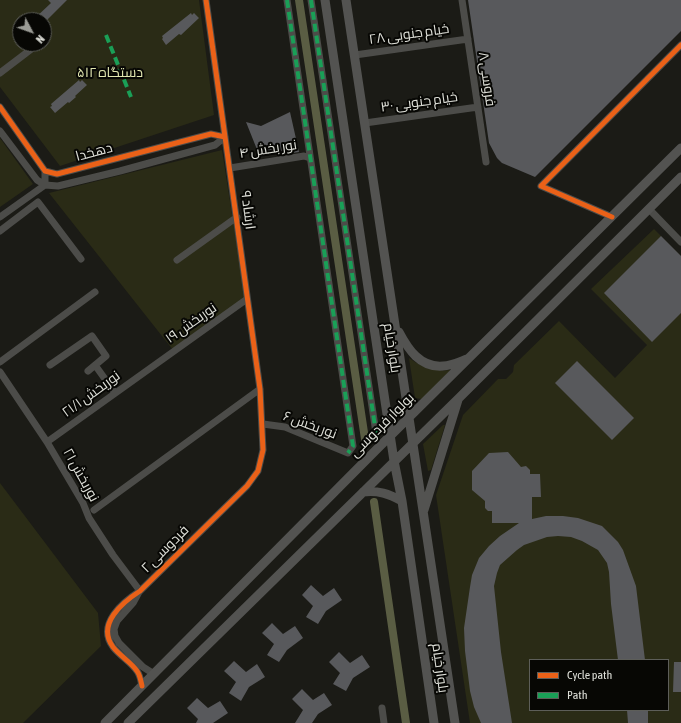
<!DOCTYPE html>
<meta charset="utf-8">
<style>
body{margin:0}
#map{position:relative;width:681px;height:723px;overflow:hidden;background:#1b1b16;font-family:"Asap Condensed",sans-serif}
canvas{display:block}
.legend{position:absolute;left:529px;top:659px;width:140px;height:52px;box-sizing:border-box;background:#070704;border:1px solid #5d5e59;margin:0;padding:5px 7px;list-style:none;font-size:12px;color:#dfe0d9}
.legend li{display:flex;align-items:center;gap:8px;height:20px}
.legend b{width:20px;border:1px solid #5d5e59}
.north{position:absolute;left:12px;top:12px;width:40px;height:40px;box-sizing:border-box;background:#070704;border:1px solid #5d5e59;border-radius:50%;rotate:131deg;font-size:11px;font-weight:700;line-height:16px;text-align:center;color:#dfe0d9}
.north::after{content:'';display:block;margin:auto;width:14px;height:18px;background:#9a9b95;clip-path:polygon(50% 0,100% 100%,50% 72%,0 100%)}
</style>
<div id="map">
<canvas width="681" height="723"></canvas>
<ul class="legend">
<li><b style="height:5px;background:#ea6118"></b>Cycle path</li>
<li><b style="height:5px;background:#1a9f57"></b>Path</li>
</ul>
<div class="north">N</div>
</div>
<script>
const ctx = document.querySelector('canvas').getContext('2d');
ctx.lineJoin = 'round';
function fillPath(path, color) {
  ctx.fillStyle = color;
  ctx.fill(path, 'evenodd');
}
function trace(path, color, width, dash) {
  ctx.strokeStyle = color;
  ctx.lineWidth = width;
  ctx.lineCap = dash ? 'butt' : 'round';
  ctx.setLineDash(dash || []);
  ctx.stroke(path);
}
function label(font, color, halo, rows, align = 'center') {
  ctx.font = font + ' "Asap Condensed",Cairo,sans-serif';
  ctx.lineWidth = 4;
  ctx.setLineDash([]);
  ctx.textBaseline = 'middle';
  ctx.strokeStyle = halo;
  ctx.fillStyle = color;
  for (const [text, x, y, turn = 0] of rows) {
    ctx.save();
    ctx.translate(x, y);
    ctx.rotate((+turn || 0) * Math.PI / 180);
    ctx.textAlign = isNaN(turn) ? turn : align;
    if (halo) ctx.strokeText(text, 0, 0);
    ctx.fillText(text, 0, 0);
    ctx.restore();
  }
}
fillPath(new Path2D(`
 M 0,0 L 199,0 L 214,115 L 60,166 L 0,87 ZM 20,20 L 44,20 L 44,44 L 20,44 Z
 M 0,138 L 33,184 L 0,207 Z
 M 222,150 L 245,298 L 173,350 L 49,193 Z
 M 654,229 L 681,256 L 681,723 L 470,723 L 436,495 L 463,415 L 498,379 L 506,379 L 513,372 L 514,365 L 559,321 L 615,378 L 647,345 L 591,289 ZM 530,660 L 668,660 L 668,710 L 530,710 Z
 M 409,358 C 422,367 434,372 451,370 L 422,399 L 415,398 Z
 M 443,425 L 445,425 L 431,470 L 428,471 L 423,444 Z
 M 0,483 L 98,613 L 101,646 L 23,723 L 0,723 Z`), '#2a2b16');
trace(new Path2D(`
 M 299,0 L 365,439
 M 374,502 L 406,723`), '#5a5d43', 8);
fillPath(new Path2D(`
 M 48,0 L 67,0 L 47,20 L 33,20 L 51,3 Z
 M 468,0 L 681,0 L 681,31 L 535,177 L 502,163 L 497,158 L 489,143 Z
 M 191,13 L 192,15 L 194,13 L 199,18 L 181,35 L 179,34 L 166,45 L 162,39 L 163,38 L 162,36 Z
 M 79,80 L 80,82 L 82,80 L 87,85 L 75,96 L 76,97 L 69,103 L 68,102 L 55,113 L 50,107 L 52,106 L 51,104 Z
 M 290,112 L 299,152 L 292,153 L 273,149 L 260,157 L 246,122 L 261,126 Z
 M 661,236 L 681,256 L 681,313 L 652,342 L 604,293 Z
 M 577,361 L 634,418 L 612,440 L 555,383 Z
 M 508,452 L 521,467 L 526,466 L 530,470 L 530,474 L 540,474 L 541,497 L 532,497 L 532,519 L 546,516 L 563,516 L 578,518 L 602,526 L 618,542 L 623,550 L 636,586 L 645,660 L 618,660 L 611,604 L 609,572 L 607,563 L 598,550 L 582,541 L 571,537 L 558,536 L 547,537 L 524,545 L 517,550 L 500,565 L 497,573 L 494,586 L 501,652 L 512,723 L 481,723 L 474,707 L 470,691 L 465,651 L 464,628 L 470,587 L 472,575 L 479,558 L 489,546 L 500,536 L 519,523 L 492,523 L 492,511 L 488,511 L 485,508 L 485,501 L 472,490 L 472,471 L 489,453 Z
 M 311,585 L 323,596 L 334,588 L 342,600 L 326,611 L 318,624 L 306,617 L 313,606 L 302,595 Z
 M 272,623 L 283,634 L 295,626 L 303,638 L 287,650 L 279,662 L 267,655 L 274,644 L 262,633 Z
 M 339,652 L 350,663 L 362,655 L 370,667 L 353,678 L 346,691 L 333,684 L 340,673 L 329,662 Z
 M 234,661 L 246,672 L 257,664 L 265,677 L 249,687 L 241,701 L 229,693 L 236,682 L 224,671 Z
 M 674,662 L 681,662 L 681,692 L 673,692 Z
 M 302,689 L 313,700 L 324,693 L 332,705 L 318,714 L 312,723 L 295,723 L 303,710 L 292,699 Z
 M 197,698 L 208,708 L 220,701 L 228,713 L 213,723 L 196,723 L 198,719 L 187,708 Z
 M 627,710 L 648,710 L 648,723 L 628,723 Z`), '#58595c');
trace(new Path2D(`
 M 311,0 L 376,433
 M 462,0 L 486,162
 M 355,55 L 468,39
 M 0,73 L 38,44
 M 0,107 L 45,171 L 57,174 L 211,134 L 225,137
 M 365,123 L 478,107
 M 0,131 L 37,180 L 45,185 L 58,186 L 120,171 L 215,145 L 225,137
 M 230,168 L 304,156 L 310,158
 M 649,209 L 681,242
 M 0,217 L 45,185 L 45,171
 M 612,217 L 541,186 L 681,45
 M 0,231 L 38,202 L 81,259
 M 177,260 L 237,217
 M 0,362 L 95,292
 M 50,365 L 92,336 L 106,356 L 88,371
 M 95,365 L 115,393
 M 0,372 L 47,442 L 83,503 L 89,518 L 113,555 L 140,591
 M 263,424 L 285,427 L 348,453 L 353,446 L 287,0
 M 47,442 L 247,299
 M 94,510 L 260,389
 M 139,592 L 133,603 L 117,621 L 114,629 L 115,636 L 119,643 L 143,667 L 154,674
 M 142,686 C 141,681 140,675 137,671 C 131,662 120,656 113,647 C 96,624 123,602 140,591 L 247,486 L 258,471 L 263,450 L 260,389 L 206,0
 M 382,708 L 384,723`), '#4c4c49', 7);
trace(new Path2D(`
 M 325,0 L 394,461 L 402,501 L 434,723
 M 346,0 L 455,723
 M 399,332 C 408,349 420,368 443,366 C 451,366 459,362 467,359
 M 363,492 C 378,490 389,494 402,501
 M 424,510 L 458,400
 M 105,723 L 379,447 L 681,148
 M 128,723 L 459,398 L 681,177`), '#535351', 9);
trace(new Path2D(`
 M 287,0 L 353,446 L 348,453
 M 311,0 L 376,433
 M 106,35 L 131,97`), '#1a9f57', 4, [8, 4]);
trace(new Path2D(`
 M 0,107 L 45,171 L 57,174 L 211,134 L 225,137
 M 612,217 L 541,186 L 681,45
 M 142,686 C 141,681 140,675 137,671 C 131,662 120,656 113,647 C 96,624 123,602 140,591 L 247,486 L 258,471 L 263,450 L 260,389 L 206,0`), '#ea6118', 5);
label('14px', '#dfe0d9', '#070704', [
 ["خیام جنوبی ۲۸",409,34,-8],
 ["فروسی ۸",487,79,82],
 ["خیام جنوبی ۳۰",419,102,-8],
 ["نور بخش ۴",268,149,-9],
 ["دهخدا",94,152,-15],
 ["ارشاد ۹",248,210,83],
 ["نوربخش ۱۹",191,323,-35],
 ["بلوار خیام",392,348,81],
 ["نوربخش ۲۱/۱",91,394,-36],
 ["نور بخش ۶",310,425,20],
 ["بولوار فردوسی",382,425,-45],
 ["نوربخش ۲۱",81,475,61],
 ["فردوسی ۲",165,549,-45],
 ["بلوار خیام",440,668,82]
]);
label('14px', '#e2e7b0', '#070704', [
 ["۵۱۲ دستگاه",110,73]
]);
</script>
